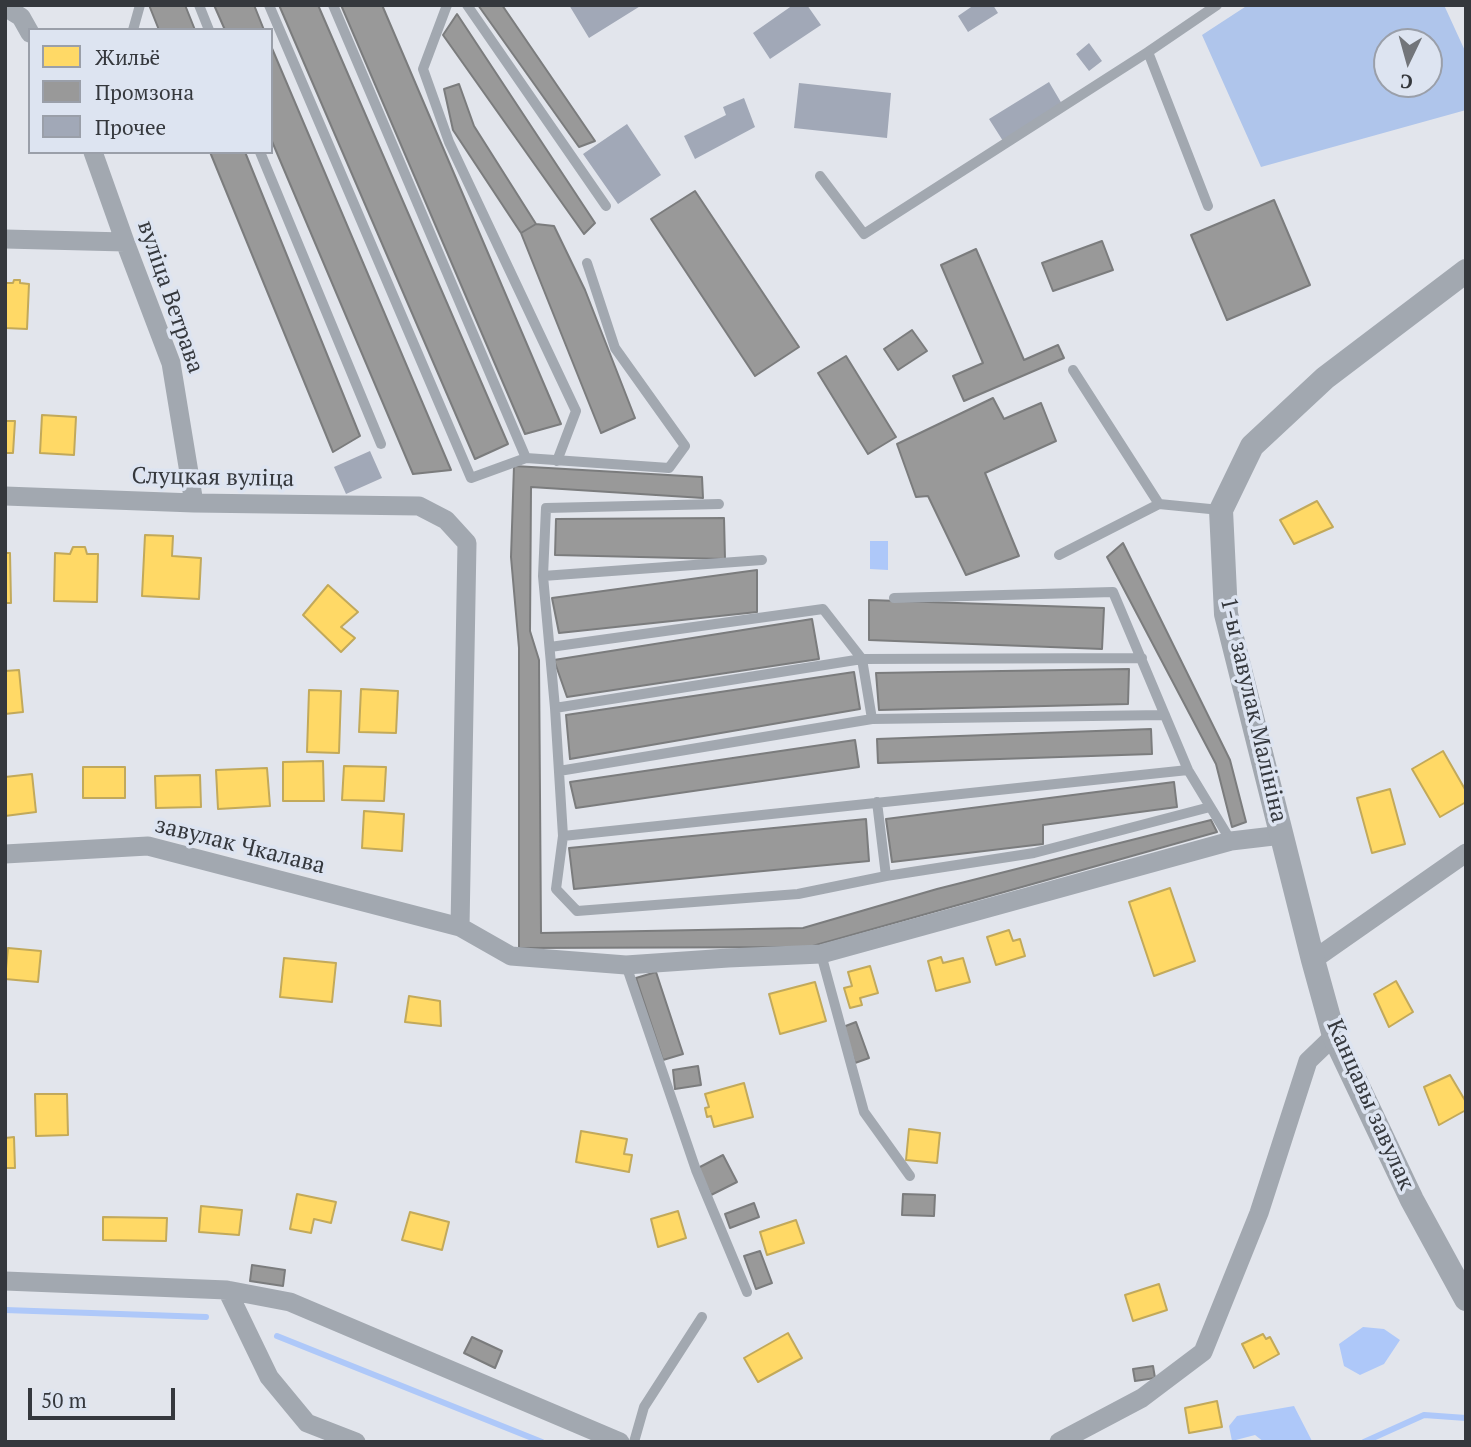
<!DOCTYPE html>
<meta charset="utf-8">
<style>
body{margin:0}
#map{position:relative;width:1471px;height:1447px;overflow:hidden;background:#e2e5ec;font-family:"PT Serif",serif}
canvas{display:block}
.frame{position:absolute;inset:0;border:7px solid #35383d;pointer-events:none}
.legend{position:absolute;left:28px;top:28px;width:245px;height:126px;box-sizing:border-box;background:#dde4f1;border:2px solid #9a9fa9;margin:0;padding:9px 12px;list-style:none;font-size:21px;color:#35383d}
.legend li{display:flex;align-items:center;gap:14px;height:35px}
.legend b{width:35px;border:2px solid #9a9fa9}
.north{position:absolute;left:1373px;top:28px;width:70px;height:70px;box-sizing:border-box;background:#dde4f1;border:2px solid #9a9fa9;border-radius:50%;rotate:185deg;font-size:19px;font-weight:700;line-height:28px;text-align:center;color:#35383d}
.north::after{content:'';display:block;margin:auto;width:24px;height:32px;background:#72757a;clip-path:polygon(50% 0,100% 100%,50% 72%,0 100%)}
.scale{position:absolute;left:28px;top:1388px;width:147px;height:32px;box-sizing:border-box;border:4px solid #35383d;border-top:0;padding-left:9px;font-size:21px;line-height:24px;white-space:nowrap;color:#35383d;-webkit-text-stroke:5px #dde4f1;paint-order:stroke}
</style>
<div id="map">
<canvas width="1471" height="1447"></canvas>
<div class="frame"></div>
<ul class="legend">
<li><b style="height:19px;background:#ffd966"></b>Жильё</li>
<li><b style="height:19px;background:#999"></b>Промзона</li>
<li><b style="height:19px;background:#a1a8b7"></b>Прочее</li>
</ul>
<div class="north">С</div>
<div class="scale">50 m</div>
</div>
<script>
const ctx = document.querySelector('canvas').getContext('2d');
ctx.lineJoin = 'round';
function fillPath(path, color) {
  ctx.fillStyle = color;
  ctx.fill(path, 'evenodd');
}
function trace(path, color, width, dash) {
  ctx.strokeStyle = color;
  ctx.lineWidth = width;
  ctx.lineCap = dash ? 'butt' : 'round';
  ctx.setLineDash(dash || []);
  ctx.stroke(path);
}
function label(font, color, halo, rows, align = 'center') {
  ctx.font = font + ' "PT Serif",serif';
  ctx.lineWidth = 7;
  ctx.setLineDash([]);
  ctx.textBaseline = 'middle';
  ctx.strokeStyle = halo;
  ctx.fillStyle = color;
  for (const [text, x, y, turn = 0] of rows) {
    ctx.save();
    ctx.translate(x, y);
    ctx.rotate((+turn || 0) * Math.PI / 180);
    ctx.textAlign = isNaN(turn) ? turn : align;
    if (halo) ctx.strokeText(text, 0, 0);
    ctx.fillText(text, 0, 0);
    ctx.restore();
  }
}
fillPath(new Path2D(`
 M 1248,5 L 1444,5 L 1466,53 L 1466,110 L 1261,167 L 1202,35 ZM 1387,42 L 1429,42 L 1429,84 L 1387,84 Z`), '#afc5eb');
fillPath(new Path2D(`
 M 870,541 L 888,541 L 888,570 L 870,569 Z
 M 1363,1327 L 1384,1329 L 1400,1340 L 1384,1364 L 1360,1375 L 1344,1366 L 1339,1344 Z
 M 1294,1406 L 1312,1441 L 1264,1442 L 1255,1435 L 1232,1441 L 1229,1426 L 1237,1416 Z`), '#aec8f9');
const homes = new Path2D(`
 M 14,280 L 20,280 L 20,283 L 29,284 L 27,329 L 5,328 L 5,283 L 13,283 Z
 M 42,415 L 76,417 L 74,455 L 40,453 Z
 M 5,421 L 15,421 L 13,453 L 5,453 Z
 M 1317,501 L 1333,527 L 1294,544 L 1280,520 Z
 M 145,535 L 173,536 L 172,556 L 201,558 L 199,599 L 142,596 Z
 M 73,547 L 85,547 L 87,554 L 98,554 L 97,602 L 54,601 L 55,553 L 70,554 Z
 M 5,553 L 10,553 L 11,603 L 5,603 Z
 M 328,585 L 358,612 L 341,627 L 355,638 L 341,652 L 303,615 Z
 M 19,670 L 23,712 L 5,714 L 5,671 Z
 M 361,689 L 398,691 L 396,733 L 359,732 Z
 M 309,690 L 341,691 L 339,753 L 307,752 Z
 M 1443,751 L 1466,791 L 1466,802 L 1440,817 L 1412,769 Z
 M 323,761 L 324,801 L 283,801 L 283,762 Z
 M 344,766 L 386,767 L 384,801 L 342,800 Z
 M 83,767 L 125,767 L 125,798 L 83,798 Z
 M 267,768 L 270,806 L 218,809 L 216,770 Z
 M 32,774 L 36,812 L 5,816 L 5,777 Z
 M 200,775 L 201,807 L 156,808 L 155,776 Z
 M 1390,789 L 1405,844 L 1372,853 L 1357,798 Z
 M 364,811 L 404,814 L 402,851 L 362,848 Z
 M 1170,888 L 1195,961 L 1154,976 L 1129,902 Z
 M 1009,930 L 1013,941 L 1020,939 L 1025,956 L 996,965 L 987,937 Z
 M 8,948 L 41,951 L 38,982 L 5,979 Z
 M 941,957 L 943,963 L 963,958 L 970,982 L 936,991 L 928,961 Z
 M 284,958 L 336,963 L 332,1002 L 280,997 Z
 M 870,966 L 878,993 L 860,998 L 862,1005 L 850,1008 L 844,988 L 852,986 L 848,972 Z
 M 1396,981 L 1413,1012 L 1389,1027 L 1374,994 Z
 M 815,982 L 826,1021 L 780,1034 L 769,994 Z
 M 409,996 L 440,1001 L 441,1026 L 405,1022 Z
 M 1450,1075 L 1466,1102 L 1466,1110 L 1439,1125 L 1424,1087 Z
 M 744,1083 L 753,1117 L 714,1127 L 711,1116 L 707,1117 L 705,1108 L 709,1107 L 705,1094 Z
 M 35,1094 L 67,1094 L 68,1135 L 36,1136 Z
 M 909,1129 L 940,1133 L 937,1163 L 906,1160 Z
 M 581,1131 L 627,1139 L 624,1154 L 632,1155 L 629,1172 L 576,1162 Z
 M 14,1137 L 15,1168 L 5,1168 L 5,1138 Z
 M 297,1194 L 336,1202 L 331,1223 L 314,1219 L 311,1233 L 290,1229 Z
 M 201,1206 L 242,1210 L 239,1235 L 199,1232 Z
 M 678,1211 L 686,1238 L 658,1247 L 651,1219 Z
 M 410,1212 L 449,1222 L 442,1250 L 402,1240 Z
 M 103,1217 L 167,1218 L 166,1241 L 103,1240 Z
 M 796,1220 L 804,1243 L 767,1255 L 760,1232 Z
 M 1159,1284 L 1167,1310 L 1133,1321 L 1125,1295 Z
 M 788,1333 L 802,1358 L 758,1382 L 744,1358 Z
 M 1263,1334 L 1266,1339 L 1270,1337 L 1279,1354 L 1254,1368 L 1242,1344 Z
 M 1217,1401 L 1222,1427 L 1189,1433 L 1185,1408 Z`);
fillPath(homes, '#ffd966');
trace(homes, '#c2a95a', 2);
const industry = new Path2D(`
 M 149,5 L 185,5 L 195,30 L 159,30 Z
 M 214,5 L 254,5 L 264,30 L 225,30 Z
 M 279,5 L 318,5 L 508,444 L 475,459 Z
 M 341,5 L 382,5 L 561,424 L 525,434 Z
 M 478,5 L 502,5 L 595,141 L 579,147 Z
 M 457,14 L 595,223 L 584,234 L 443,35 Z
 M 271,46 L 451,470 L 413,474 L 271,139 Z
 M 459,84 L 474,126 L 536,224 L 521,233 L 453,130 L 444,89 Z
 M 210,152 L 245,152 L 360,436 L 333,452 Z
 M 695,191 L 799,347 L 755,376 L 651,219 Z
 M 1274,200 L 1310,285 L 1227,320 L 1191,235 Z
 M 536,224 L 554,226 L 585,290 L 635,418 L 601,433 L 521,233 Z
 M 1102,241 L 1113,270 L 1053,291 L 1042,263 Z
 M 976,249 L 1024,360 L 1058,345 L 1064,358 L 964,401 L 953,376 L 983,363 L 941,265 Z
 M 912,330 L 927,351 L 898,370 L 884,349 Z
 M 846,356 L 896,437 L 868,454 L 818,373 Z
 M 993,398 L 1004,419 L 1041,403 L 1056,441 L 985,473 L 1019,556 L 966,575 L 928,496 L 916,497 L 897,444 Z
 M 514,466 L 702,477 L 703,498 L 531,487 L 530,631 L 539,660 L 541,933 L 803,928 L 937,889 L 1211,820 L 1217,832 L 809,947 L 519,948 L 519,648 L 511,557 Z
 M 724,518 L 725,559 L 555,555 L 556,519 Z
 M 1123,543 L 1230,760 L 1246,822 L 1232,827 L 1216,764 L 1107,557 Z
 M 757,570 L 757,612 L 559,633 L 552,598 Z
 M 869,600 L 1104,608 L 1102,649 L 869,640 Z
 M 812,619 L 819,659 L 567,697 L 554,660 Z
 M 1129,669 L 1128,704 L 879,710 L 876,673 Z
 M 854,672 L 860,709 L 570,759 L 566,715 Z
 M 1151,729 L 1152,754 L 878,763 L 877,739 Z
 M 855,740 L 859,767 L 576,808 L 570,782 Z
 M 1174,782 L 1177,807 L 1043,825 L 1043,844 L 892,862 L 886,819 Z
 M 866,819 L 869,861 L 574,889 L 569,848 Z
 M 656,972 L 683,1054 L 663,1060 L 636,978 Z
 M 856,1022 L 869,1058 L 855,1063 L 843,1027 Z
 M 698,1066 L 701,1085 L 675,1089 L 673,1070 Z
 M 723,1155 L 737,1182 L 711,1195 L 698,1168 Z
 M 903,1194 L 935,1195 L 934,1216 L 902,1215 Z
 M 754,1203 L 759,1217 L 730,1228 L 725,1214 Z
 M 760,1251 L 772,1283 L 756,1289 L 744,1256 Z
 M 252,1265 L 285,1270 L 283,1286 L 250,1281 Z
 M 472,1337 L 502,1351 L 495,1368 L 464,1353 Z
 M 1153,1366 L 1155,1378 L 1135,1381 L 1133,1369 Z`);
fillPath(industry, '#999');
trace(industry, '#7b7c7d', 2);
trace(new Path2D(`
 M 5,1310 L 206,1317
 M 277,1336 L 542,1442
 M 1364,1442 L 1424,1415 L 1466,1418`), '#aec8f9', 6);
fillPath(new Path2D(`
 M 569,5 L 642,5 L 589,38 Z
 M 793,5 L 807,5 L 821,25 L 770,59 L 753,33 Z
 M 974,5 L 993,5 L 998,13 L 968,32 L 958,16 Z
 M 1089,43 L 1102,61 L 1089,71 L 1076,54 Z
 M 1049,82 L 1062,104 L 1003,141 L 989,119 Z
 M 799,83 L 891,93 L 887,138 L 794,128 Z
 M 744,98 L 755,127 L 695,159 L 684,136 L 726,115 L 723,107 Z
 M 627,124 L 661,175 L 618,204 L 583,154 Z
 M 370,451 L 382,478 L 346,494 L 334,467 Z`), '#a1a8b7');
trace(new Path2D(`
 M 199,5 L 209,30
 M 269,5 L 471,478 L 526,458 L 669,468 L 685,446 L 615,348 L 587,263
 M 333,5 L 526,458
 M 447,5 L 423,69 L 449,142 L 576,411 L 557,461
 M 467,5 L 606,206
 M 133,30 L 140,5
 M 1148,52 L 1208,206
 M 260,152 L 381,444
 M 820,176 L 864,234 L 1148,52 L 1217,5
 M 1073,370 L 1159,504 L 1220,510
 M 719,504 L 546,508 L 543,576 L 555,708 L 563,836 L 556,889 L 577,911 L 798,894 L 886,876 L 1034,853 L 1210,807
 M 1059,555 L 1159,504
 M 543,576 L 762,560
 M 894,598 L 1113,592 L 1188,770 L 1231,841
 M 550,647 L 823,609 L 862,659 L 872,719
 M 555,708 L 862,659 L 1142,658
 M 559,771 L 872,719 L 1165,715
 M 877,802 L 886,876
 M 563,836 L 1188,770
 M 821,954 L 864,1112 L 910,1176
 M 626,965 L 696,1170 L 747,1292
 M 634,1442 L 644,1407 L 702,1317`), '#a2a8b0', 10);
trace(new Path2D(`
 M 5,7 L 21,17 L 30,33
 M 93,152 L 125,242 L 171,363 L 194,503
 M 5,239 L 125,242
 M 5,496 L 194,503 L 419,506 L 446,520 L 467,543 L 460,927
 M 5,854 L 148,846 L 460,927 L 511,956 L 626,965 L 728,958 L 821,954 L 1231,841 L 1282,835
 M 1313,960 L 1466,853
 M 5,1281 L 227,1290 L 290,1302 L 620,1442
 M 227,1290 L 269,1377 L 307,1423 L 356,1442
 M 1059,1442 L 1142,1398 L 1203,1352 L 1259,1213 L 1308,1061 L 1334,1036`), '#a2a8b0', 19);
trace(new Path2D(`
 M 1466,271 L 1325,378 L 1252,446 L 1221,510 L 1226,614 L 1313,960 L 1334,1036 L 1412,1200 L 1466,1299`), '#a2a8b0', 24);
label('23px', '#35383d', '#dde4f1', [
 ["вуліца Ветрава",170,297,71],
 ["Слуцкая вуліца",213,478,1],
 ["1-ы завулак Малініна",1253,710,77],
 ["завулак Чкалава",240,846,14],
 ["Канцавы завулак",1370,1105,66]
]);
</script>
